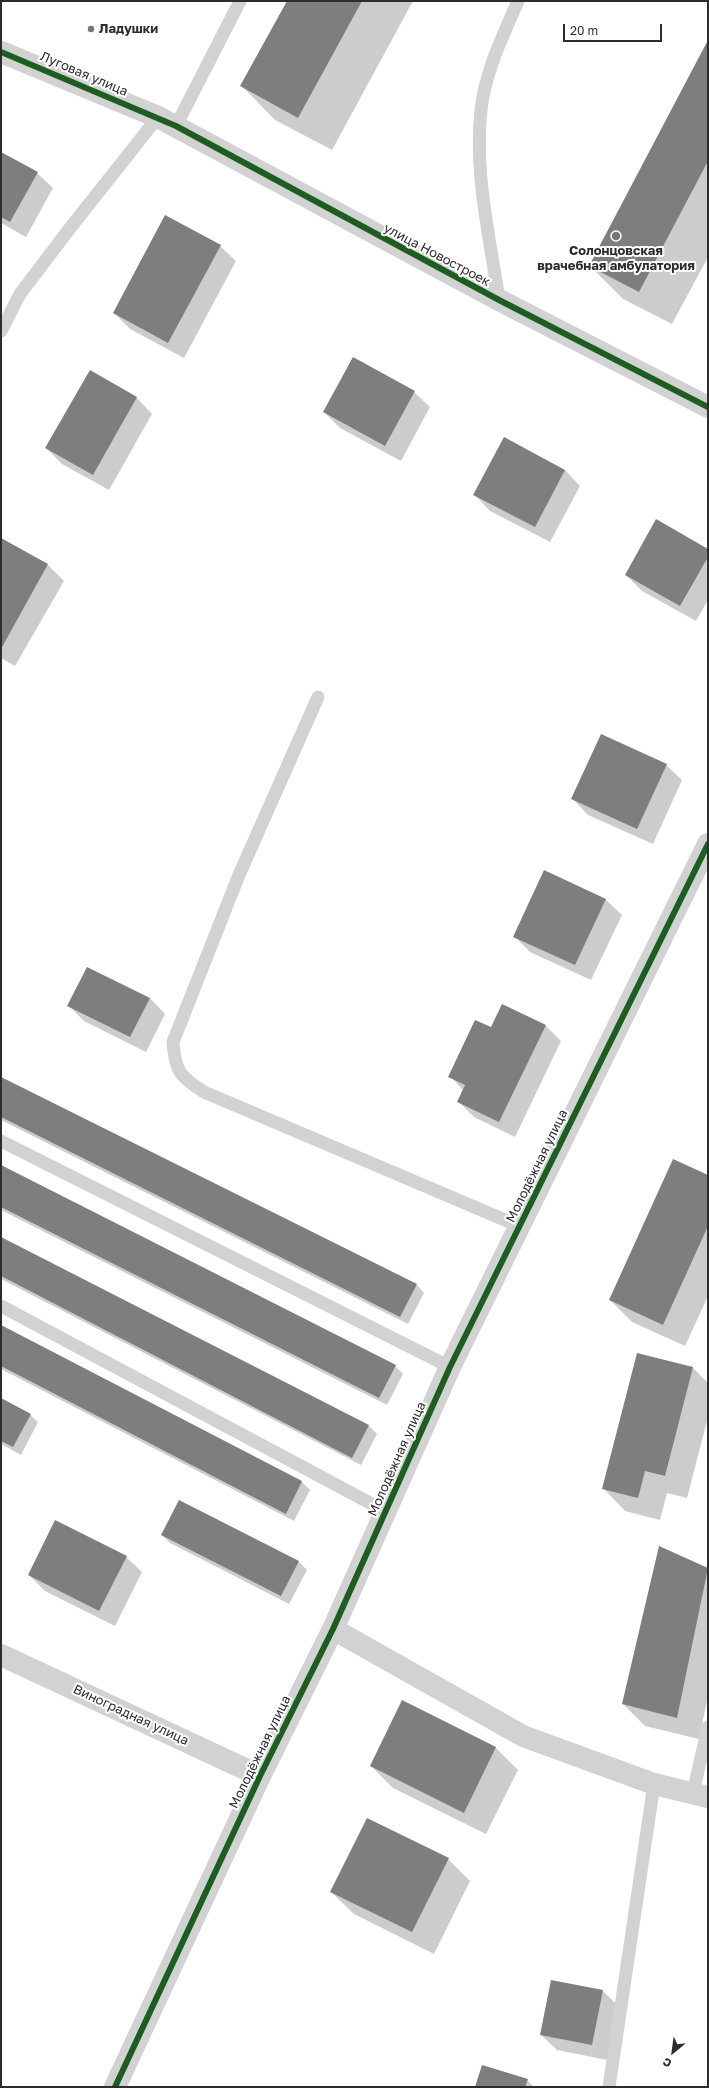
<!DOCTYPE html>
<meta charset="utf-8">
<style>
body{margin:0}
#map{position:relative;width:709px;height:2088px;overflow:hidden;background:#fff;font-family:"Golos Text",sans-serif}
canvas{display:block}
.frame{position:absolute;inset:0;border:2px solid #2d2d2d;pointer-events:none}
.north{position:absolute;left:653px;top:2032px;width:40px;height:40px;-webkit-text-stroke:3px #fff;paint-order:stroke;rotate:209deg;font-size:11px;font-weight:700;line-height:16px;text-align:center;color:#2d2d2d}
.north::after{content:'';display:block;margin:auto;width:14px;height:18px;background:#2d2d2d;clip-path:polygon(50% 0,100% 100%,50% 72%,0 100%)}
.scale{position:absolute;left:563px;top:24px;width:99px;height:18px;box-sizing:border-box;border:2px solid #2d2d2d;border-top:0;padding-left:5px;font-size:12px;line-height:14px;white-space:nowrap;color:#2d2d2d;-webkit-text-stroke:3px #fff;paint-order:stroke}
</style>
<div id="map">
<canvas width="709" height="2088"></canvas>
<div class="frame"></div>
<div class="north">С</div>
<div class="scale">20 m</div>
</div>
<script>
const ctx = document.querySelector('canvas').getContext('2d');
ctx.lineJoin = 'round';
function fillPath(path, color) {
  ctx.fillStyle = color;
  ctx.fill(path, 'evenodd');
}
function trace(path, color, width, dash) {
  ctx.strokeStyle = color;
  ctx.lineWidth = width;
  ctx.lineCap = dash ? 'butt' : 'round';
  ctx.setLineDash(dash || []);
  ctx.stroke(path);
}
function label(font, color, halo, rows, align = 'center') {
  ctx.font = font + ' "Golos Text",sans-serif';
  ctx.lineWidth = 4;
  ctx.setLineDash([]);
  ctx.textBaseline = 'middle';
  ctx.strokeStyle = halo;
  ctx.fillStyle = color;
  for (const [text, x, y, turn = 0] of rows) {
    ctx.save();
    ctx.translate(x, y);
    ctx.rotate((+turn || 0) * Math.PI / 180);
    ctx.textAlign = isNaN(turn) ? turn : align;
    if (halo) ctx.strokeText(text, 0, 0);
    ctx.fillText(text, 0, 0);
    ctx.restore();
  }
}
fillPath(new Path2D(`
 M 288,1 L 413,1 L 332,150 L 275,120 L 242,86 Z
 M 708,42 L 708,257 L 672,324 L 623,299 L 590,266 Z
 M 1,154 L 37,173 L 53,188 L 26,237 L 1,223 Z
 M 220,246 L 236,261 L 184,358 L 130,329 L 114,313 Z
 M 90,371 L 137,398 L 152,414 L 109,490 L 62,464 L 46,448 Z
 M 414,392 L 430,407 L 401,461 L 340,428 L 324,412 Z
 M 565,470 L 580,486 L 550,542 L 490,511 L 475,495 Z
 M 1,539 L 48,565 L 64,581 L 15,666 L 1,658 Z
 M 708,550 L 708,600 L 696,621 L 642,591 L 626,575 Z
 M 666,765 L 682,780 L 653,844 L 588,815 L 573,799 Z
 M 545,872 L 606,900 L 622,915 L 591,980 L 530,952 L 514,936 Z
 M 150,998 L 165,1014 L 146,1052 L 84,1021 L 69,1006 Z
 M 545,1025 L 561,1041 L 515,1137 L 474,1117 L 459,1102 L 464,1091 L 450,1076 L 492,1029 Z
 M 1,1078 L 417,1285 L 424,1293 L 408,1324 L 1,1120 Z
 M 1,1166 L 395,1366 L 403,1374 L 387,1405 L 1,1210 Z
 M 708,1176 L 708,1296 L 685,1346 L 632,1322 L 610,1300 Z
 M 1,1238 L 369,1426 L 377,1434 L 361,1465 L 1,1279 Z
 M 1,1326 L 302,1482 L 310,1490 L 294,1521 L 1,1369 Z
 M 638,1354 L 693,1368 L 708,1383 L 708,1417 L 687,1498 L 667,1493 L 660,1520 L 625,1511 L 603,1488 Z
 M 1,1399 L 30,1415 L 38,1422 L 21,1455 L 1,1444 Z
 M 179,1501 L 299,1562 L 307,1570 L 289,1604 L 170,1543 L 162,1535 Z
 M 660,1548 L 708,1570 L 708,1696 L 699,1739 L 645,1726 L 623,1704 Z
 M 126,1557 L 142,1572 L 115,1626 L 45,1591 L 29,1575 Z
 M 403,1702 L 496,1748 L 518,1770 L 486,1834 L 393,1788 L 371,1766 Z
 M 448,1859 L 470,1881 L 434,1954 L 354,1914 L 331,1892 Z
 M 602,1990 L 618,2006 L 607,2060 L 557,2050 L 541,2035 Z
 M 527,2080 L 534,2087 L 476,2087 Z`), '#0003');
fillPath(new Path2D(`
 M 287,1 L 362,1 L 298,118 L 240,86 Z
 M 708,40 L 708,161 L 639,292 L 589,266 Z
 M 1,152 L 38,172 L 10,222 L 1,217 Z
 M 165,215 L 221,245 L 168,343 L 113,313 Z
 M 353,357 L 415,391 L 385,446 L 323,412 Z
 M 90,370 L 137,397 L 93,475 L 45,448 Z
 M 504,437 L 565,470 L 535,527 L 473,495 Z
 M 656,519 L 708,549 L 708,557 L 680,606 L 625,575 Z
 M 1,538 L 48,564 L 1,649 Z
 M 601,734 L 667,764 L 637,829 L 571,799 Z
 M 544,870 L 606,899 L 575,965 L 513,937 Z
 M 87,967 L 150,998 L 130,1037 L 67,1006 Z
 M 502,1004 L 546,1025 L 499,1122 L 457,1102 L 465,1085 L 448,1077 L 475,1020 L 491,1027 Z
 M 1,1077 L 417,1284 L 400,1317 L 1,1117 Z
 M 673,1159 L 708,1175 L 708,1226 L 663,1325 L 609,1300 Z
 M 1,1165 L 396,1365 L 379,1398 L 1,1207 Z
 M 1,1237 L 369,1425 L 352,1458 L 1,1276 Z
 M 1,1325 L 302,1481 L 286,1514 L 1,1366 Z
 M 637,1353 L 693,1367 L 665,1476 L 645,1471 L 638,1498 L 602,1489 Z
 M 1,1398 L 31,1414 L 13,1447 L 1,1441 Z
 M 179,1500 L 299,1561 L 281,1596 L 161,1535 Z
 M 55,1520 L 127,1556 L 99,1611 L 28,1575 Z
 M 659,1546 L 708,1568 L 677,1718 L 622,1704 Z
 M 402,1700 L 496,1747 L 464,1813 L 370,1766 Z
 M 367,1818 L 449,1858 L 412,1932 L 330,1892 Z
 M 551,1980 L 603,1990 L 592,2045 L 540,2035 Z
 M 482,2065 L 528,2079 L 525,2087 L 475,2087 Z`), '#7e7e7e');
trace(new Path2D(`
 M 176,126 L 240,1
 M 499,300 C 490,239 474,172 481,110 C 485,72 503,36 518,1
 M 1,331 L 20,294 L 67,232 L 158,117
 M 318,697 L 239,875 L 173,1042 C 175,1071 180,1077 204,1092 L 519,1226
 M 1,1141 L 450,1367
 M 1,1306 L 385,1511
 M 693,1793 L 708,1727
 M 609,2087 L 654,1784`), '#d2d2d2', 13);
trace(new Path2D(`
 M 158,117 L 499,300 L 708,407
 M 333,1629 L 523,1736 L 654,1784 L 708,1797
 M 1,1655 L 260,1776
 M 115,2087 L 260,1776 L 333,1629 L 450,1367 L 708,844`), '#d2d2d2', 22);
trace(new Path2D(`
 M 1,52 L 158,117`), '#d2d2d2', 22);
trace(new Path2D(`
 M 1,52 L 176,126 L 499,300 L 708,407
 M 115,2087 L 260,1776 L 333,1629 L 450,1367 L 708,844`), '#1b5e20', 6);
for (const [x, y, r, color] of [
 [91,29,4,"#767676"],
 [616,236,5,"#767676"]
]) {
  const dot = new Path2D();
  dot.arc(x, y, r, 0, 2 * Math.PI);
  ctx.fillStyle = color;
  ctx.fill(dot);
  trace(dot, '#fff', 1.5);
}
label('bold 13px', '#2d2d2d', '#fff', [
 ["Ладушки",99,29],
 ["Солонцовская",616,251,"center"],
 ["врачебная амбулатория",616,266,"center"]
], 'left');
label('13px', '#2d2d2d', '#fff', [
 ["Луговая улица",84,74,23],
 ["улица Новостроек",437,255,28],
 ["Молодёжная улица",537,1166,-64],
 ["Молодёжная улица",397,1459,-66],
 ["Виноградная улица",131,1715,25],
 ["Молодёжная улица",260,1752,-64]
]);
</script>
